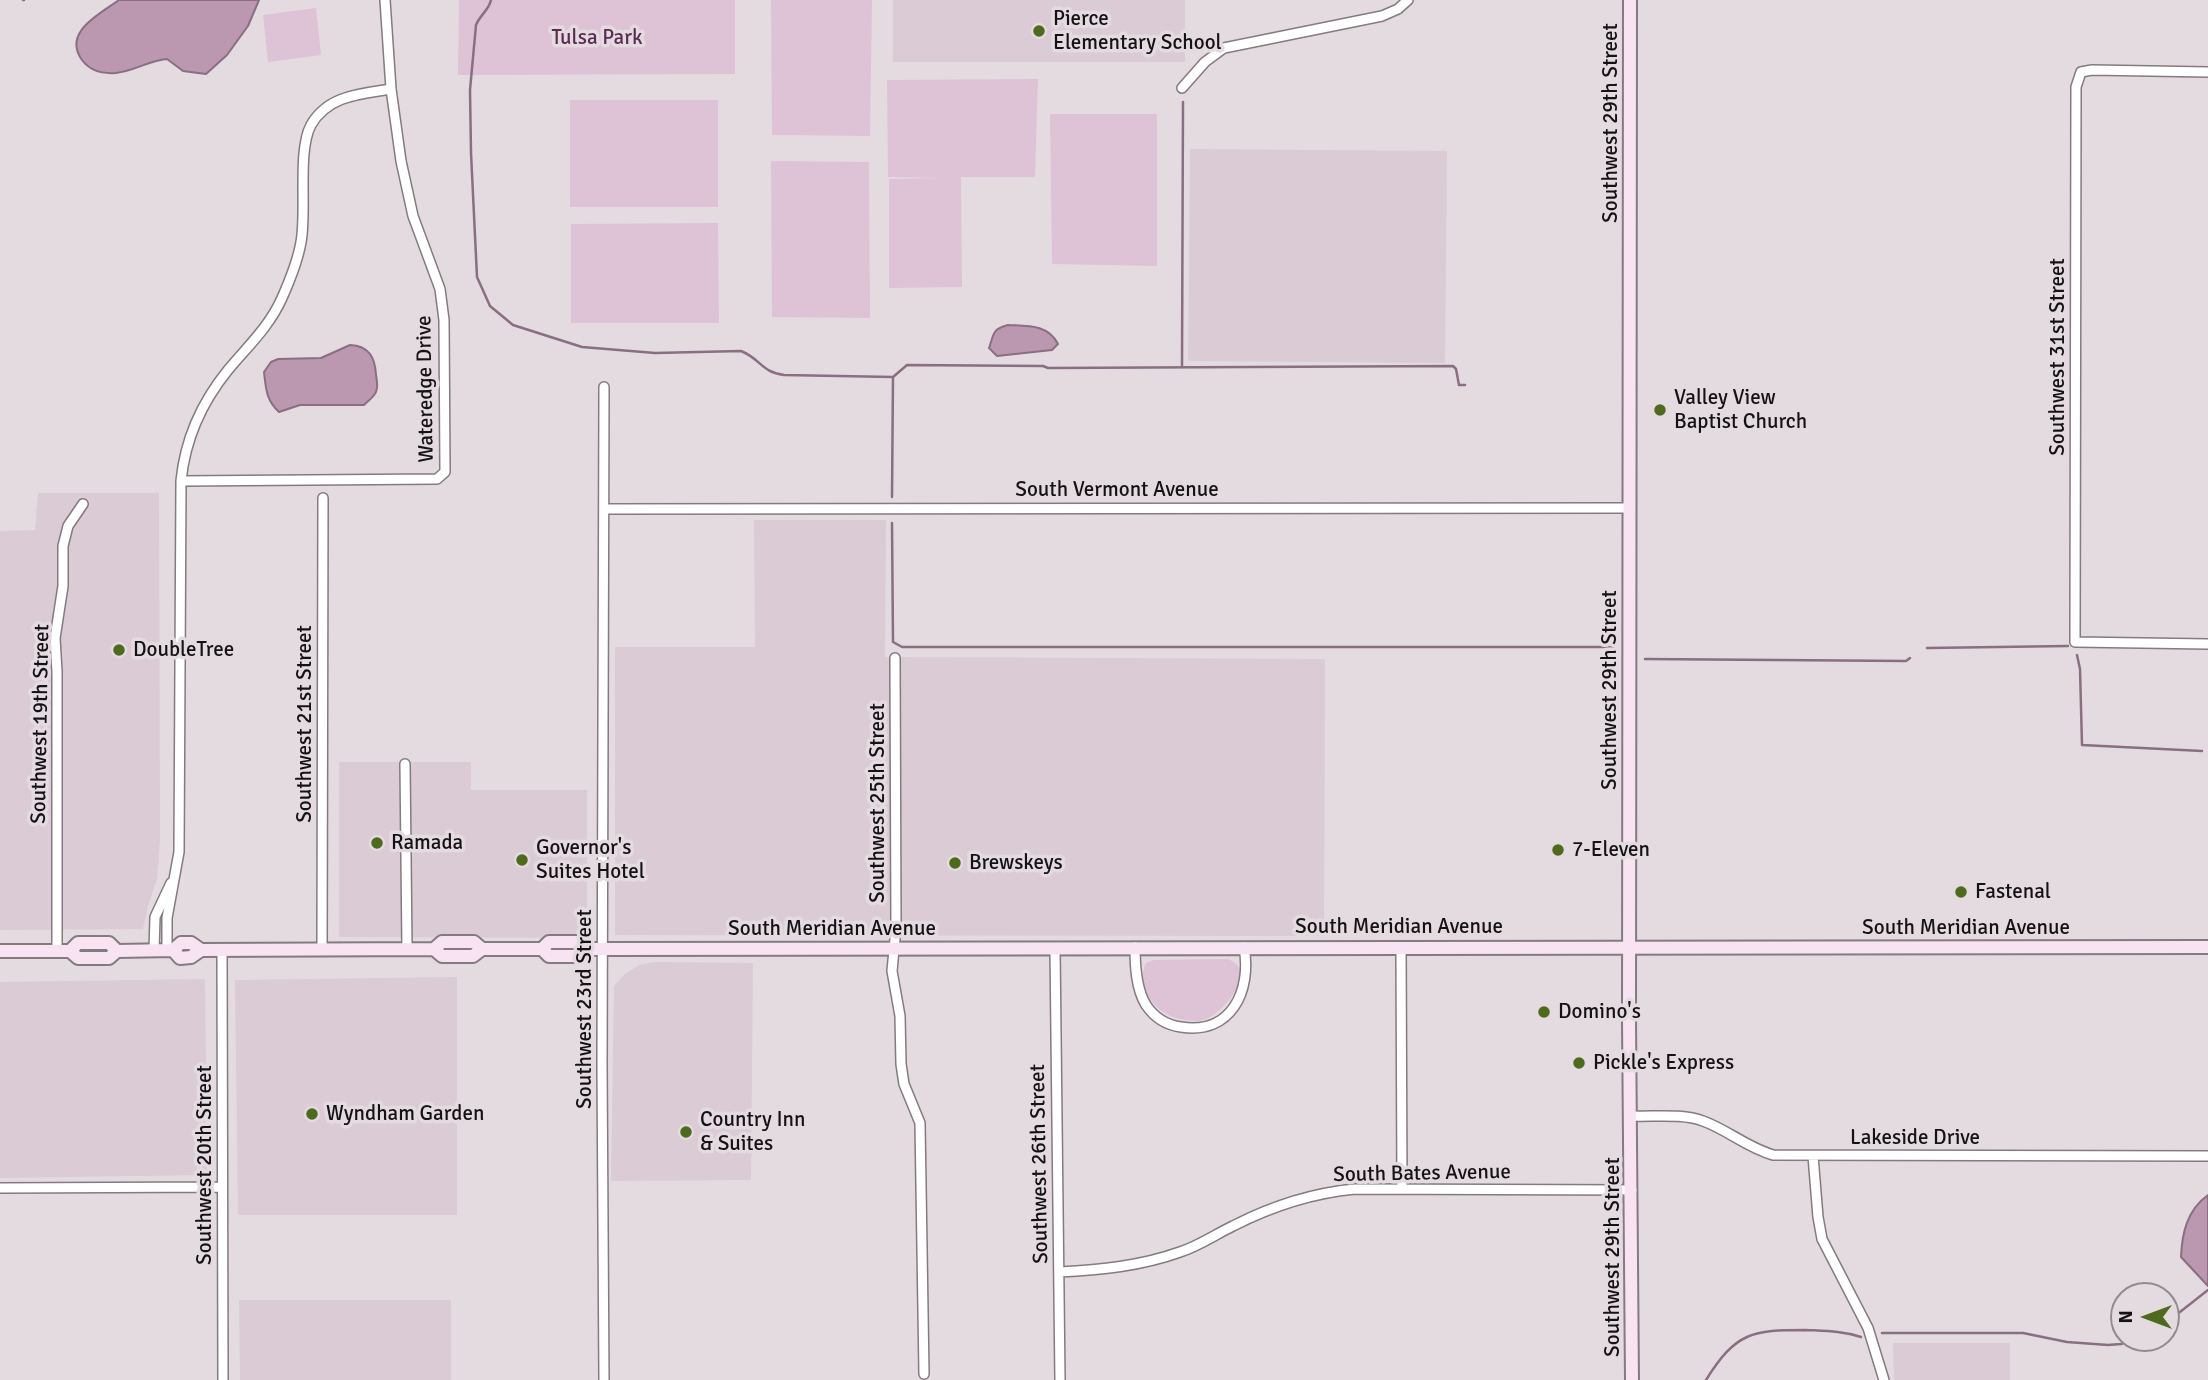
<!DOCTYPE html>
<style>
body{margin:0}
#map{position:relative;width:2208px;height:1380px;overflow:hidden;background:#e4dbe1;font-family:Signika,sans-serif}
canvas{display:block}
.north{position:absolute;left:2110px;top:1282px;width:70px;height:70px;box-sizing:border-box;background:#e4dbe1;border:2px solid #918b8f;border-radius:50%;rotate:270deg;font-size:19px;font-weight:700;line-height:28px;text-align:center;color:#151214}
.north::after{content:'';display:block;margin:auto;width:24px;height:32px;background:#4d6a1d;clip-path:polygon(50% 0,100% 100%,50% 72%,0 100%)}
</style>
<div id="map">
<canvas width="2208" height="1380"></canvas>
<div class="north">N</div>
</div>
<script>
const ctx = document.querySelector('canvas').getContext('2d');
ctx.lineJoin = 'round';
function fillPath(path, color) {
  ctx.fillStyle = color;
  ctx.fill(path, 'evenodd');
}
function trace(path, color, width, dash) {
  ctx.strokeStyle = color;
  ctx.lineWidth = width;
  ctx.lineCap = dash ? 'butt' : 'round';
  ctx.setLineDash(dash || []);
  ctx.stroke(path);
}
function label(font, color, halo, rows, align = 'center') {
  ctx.font = font + ' Signika,sans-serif';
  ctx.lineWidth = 7;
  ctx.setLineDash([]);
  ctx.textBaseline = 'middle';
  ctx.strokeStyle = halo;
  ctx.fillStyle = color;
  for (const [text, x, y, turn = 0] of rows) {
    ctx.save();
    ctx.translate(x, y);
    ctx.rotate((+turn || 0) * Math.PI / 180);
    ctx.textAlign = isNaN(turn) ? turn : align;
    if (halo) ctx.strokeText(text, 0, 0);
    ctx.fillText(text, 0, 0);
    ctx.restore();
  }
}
fillPath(new Path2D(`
 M 893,0 L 1185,0 L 1185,62 L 893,62 Z
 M 1190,149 L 1447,151 L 1445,363 L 1188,361 Z
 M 38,493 L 159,493 L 160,840 L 157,879 L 148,906 L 143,929 L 0,930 L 0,531 L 35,530 Z
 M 754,520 L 886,520 L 885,657 L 1325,659 L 1324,936 L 615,935 L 615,647 L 755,647 Z
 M 339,762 L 471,762 L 471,790 L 587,790 L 587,938 L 339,937 Z
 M 654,962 L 753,963 L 751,1180 L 611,1181 L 614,986 L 625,974 L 639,965 Z
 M 457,977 L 457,1215 L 238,1215 L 235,980 Z
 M 205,979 L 207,1175 L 0,1178 L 0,982 Z
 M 239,1300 L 451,1300 L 451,1380 L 240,1380 Z
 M 1893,1343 L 2010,1343 L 2010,1380 L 1894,1380 Z`), '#dacbd5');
fillPath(new Path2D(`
 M 459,0 L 735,0 L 735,74 L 458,75 Z
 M 771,0 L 872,0 L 870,136 L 772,135 Z
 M 316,8 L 321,55 L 268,62 L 263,15 Z
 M 1038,79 L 1035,177 L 961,177 L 962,287 L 889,288 L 889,179 L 939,178 L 888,177 L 887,80 Z
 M 570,100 L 718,100 L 718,207 L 570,207 Z
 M 1050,114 L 1157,114 L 1157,266 L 1052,264 Z
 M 771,161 L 869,162 L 870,318 L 772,317 Z
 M 718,223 L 719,323 L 571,323 L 571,224 Z
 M 1228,959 C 1259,970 1224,1014 1204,1020 C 1195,1022 1184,1020 1176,1018 C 1166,1015 1156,1008 1150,999 C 1142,988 1140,975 1146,963 L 1154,960 Z`), '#dec2d5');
const water = new Path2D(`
 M 119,0 L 259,0 L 248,26 L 227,55 L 206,74 L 183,71 L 167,59 C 147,61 135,71 116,73 C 102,74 90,71 82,60 C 62,32 100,14 119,0 Z
 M 1008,325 C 1027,326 1048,324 1058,344 L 1052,350 L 997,356 L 989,348 C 994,334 992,329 1008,325 Z
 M 350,345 C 369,346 375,357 376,375 C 377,380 378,387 376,392 C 374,397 368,401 364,405 L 300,405 L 279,412 C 266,400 266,389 264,372 L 271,362 L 278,359 L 321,358 Z
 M 2208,1195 L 2208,1286 L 2181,1257 C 2182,1233 2187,1210 2208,1195 Z`);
fillPath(water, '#bb97b0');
trace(water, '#896f81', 2);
trace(new Path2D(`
 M 23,0 L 24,0
 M 491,0 C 489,10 480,15 476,25 L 470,90 L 471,153 L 477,277 L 490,306 L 513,325 L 582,347 L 655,353 L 741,351 C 761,359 761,372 784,375 L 893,377 L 907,365 L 1043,366 L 1048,368 L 1453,366 L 1456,369 L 1459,385 L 1465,385
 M 1182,367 L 1183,102
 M 892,497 L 893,377
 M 892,523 L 893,642 L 902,647 L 1614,647
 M 1927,648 L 2068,646
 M 2077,655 L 2080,669 L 2082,745 L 2202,751
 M 1645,659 L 1906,661 L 1910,658
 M 2166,1323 L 2208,1290
 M 1882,1333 L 2023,1333 L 2067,1342 L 2108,1345 L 2121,1344 L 2138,1338
 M 1706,1380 C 1736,1332 1752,1330 1806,1330 C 1825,1331 1843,1331 1861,1337`), '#896f81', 2.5);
const street = new Path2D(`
 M 2208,72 L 2092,70 L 2081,72 L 2076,87 L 2075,642 L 2208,644
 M 1182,88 L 1205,62 L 1224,48 L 1382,16 L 1398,9 L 1408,0
 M 604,387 L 602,1065 L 604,1380
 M 181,481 L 437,479 L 445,472 L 444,320 L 440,289 L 413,216 L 401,161 L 391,89 L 385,0
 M 604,509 L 1630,508
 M 895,658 L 896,928 L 892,971 L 900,1016 L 901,1064 L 904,1084 L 920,1123 L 924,1374
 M 405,764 L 407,949
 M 1135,947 C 1135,966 1136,989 1146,1005 C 1154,1017 1166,1025 1181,1027 C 1231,1035 1252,991 1244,947
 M 1401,947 L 1402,1189
 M 1055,948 L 1060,1380
 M 154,950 L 155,917 L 171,883
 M 167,950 L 167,918 L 179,852 L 181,481 C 185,440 202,402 228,370 C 248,346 269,327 282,298 C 290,280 298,260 301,242 C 307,210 297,151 311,125 C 328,95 361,94 391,89
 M 222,950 L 223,1380
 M 322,950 L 323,498
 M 57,951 L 57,672 L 55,638 L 63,586 L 63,546 L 68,526 L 83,504
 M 1631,1116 C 1654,1117 1682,1113 1703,1121 C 1728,1130 1746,1147 1773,1155 L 2208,1156
 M 1813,1156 L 1818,1217 L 1822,1239 L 1868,1328 L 1884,1380
 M 0,1188 L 221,1187
 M 1059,1272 C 1100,1270 1141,1266 1180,1252 C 1199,1246 1216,1234 1233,1226 C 1272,1206 1312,1193 1355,1189 L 1632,1190`);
const secondary = new Path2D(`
 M 1630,0 L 1629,1020 L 1632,1380
 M 434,949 L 442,942 L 474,942 L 482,949 L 542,949 L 549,956 L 580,956 L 590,949
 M 542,949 L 549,942 L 581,942 L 590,949 L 602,949 L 2208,947
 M 173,950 L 180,958 L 191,957 L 201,950
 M 0,951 L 70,951 L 78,958 L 109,958 L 117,951 L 173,950 L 181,943 L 191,943 L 201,950 L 434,949 L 442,956 L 473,956 L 482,949
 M 70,951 L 78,943 L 109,943 L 117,951`);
trace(street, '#837b80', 12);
trace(secondary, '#837b80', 16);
trace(street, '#fff', 9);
trace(secondary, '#f8e3f2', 12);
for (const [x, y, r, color] of [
 [1039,31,7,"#4d6a1d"],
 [1660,410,7,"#4d6a1d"],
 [119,650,7,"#4d6a1d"],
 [377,843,7,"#4d6a1d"],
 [1558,850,7,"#4d6a1d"],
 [522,860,7,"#4d6a1d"],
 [955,863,7,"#4d6a1d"],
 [1961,892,7,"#4d6a1d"],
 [1544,1012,7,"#4d6a1d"],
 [1579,1063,7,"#4d6a1d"],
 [312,1114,7,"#4d6a1d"],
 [686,1132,7,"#4d6a1d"]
]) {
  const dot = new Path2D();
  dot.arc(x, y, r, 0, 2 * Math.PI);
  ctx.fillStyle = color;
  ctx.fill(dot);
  trace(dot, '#e4dbe1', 2.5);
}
label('21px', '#151214', '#e4dbe1', [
 ["Pierce",1053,19],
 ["Elementary School",1053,43],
 ["Valley View",1674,398],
 ["Baptist Church",1674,422],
 ["DoubleTree",133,650],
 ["Ramada",391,843],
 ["Governor's",536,848],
 ["Suites Hotel",536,872],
 ["7-Eleven",1572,850],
 ["Brewskeys",969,863],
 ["Fastenal",1975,892],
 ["Domino's",1558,1012],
 ["Pickle's Express",1593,1063],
 ["Wyndham Garden",326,1114],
 ["Country Inn",700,1120],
 ["& Suites",700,1144]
], 'left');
label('21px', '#5b2c4f', '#e4dbe1', [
 ["Tulsa Park",597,38]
]);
label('21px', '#151214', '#e4dbe1', [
 ["Southwest 29th Street",1611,123,-90],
 ["Southwest 31st Street",2058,357,-90],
 ["Wateredge Drive",426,389,-91],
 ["South Vermont Avenue",1117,490],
 ["Southwest 29th Street",1610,690,-90],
 ["Southwest 19th Street",41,724,-89],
 ["Southwest 21st Street",305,724,-90],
 ["Southwest 25th Street",878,803,-90],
 ["South Meridian Avenue",1399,927],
 ["South Meridian Avenue",1966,928],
 ["South Meridian Avenue",832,929],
 ["Southwest 23rd Street",585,1009,-90],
 ["Lakeside Drive",1915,1138],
 ["Southwest 26th Street",1040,1164,-91],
 ["Southwest 20th Street",205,1165,-90],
 ["South Bates Avenue",1422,1174,-1],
 ["Southwest 29th Street",1613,1257,-90]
]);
</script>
